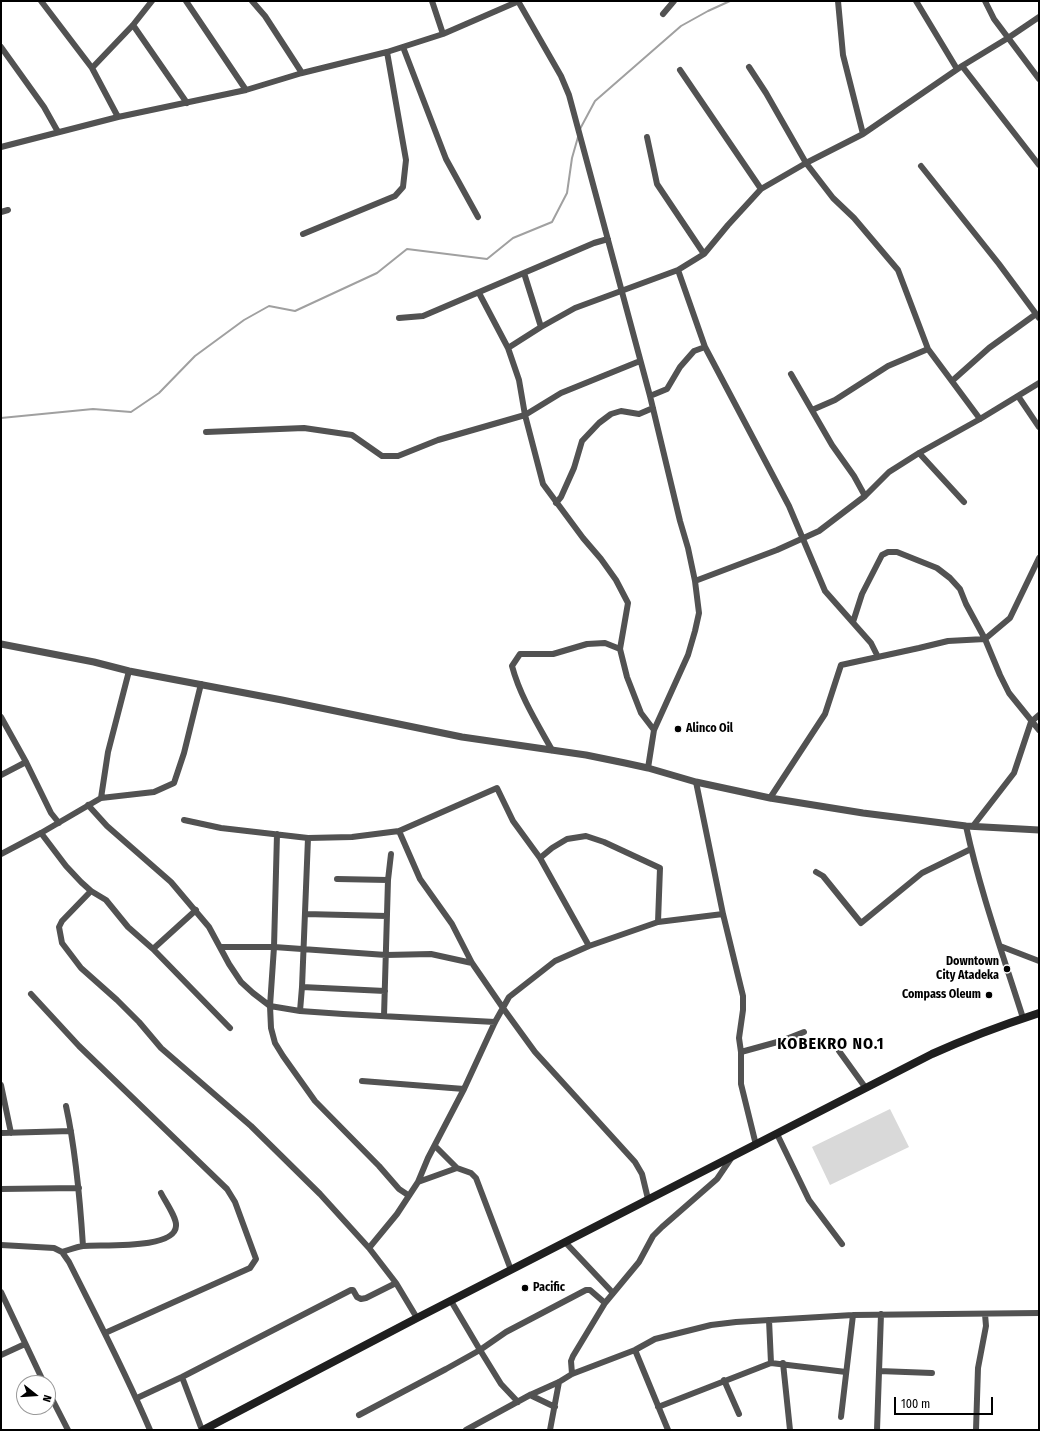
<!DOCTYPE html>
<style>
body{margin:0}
#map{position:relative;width:1040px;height:1431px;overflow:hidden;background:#fff;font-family:"Fira Sans Condensed",sans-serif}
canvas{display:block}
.frame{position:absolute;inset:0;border:2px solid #000;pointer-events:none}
.north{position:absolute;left:16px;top:1375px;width:40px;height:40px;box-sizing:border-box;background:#fff;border:1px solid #999;border-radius:50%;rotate:107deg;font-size:11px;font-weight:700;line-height:16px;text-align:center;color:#000}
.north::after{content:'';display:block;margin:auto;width:14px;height:18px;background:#000;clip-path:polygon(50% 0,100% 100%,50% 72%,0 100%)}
.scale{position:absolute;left:894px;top:1397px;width:99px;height:18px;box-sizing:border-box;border:2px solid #000;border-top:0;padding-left:5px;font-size:12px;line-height:14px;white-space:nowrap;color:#000;-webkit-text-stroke:3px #fff;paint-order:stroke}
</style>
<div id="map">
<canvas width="1040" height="1431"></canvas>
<div class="frame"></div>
<div class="north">N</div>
<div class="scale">100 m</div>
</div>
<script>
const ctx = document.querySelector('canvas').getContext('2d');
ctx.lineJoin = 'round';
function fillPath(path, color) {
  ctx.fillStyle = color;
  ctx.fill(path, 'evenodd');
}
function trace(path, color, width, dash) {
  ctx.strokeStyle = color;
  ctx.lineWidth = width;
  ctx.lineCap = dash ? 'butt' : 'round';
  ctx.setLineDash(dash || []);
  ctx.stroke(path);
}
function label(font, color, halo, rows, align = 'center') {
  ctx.font = font + ' "Fira Sans Condensed",sans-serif';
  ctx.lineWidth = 4;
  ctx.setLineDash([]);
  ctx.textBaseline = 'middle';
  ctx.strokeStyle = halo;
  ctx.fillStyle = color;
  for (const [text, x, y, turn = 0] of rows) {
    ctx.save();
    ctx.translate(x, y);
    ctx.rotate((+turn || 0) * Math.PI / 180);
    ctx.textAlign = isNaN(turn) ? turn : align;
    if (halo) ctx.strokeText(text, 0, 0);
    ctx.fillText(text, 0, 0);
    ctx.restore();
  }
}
fillPath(new Path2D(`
 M 890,1109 L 909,1147 L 830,1185 L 812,1147 Z`), '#d9d9d9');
trace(new Path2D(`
 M 580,129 L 595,101 L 681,26 L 708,11 L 730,1
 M 1,418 L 93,409 L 131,412 L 159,393 L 195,356 L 244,320 L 269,306 L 295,311 L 377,273 L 407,249 L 487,259 L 513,238 L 552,222 L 567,193 L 572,158 L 578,137`), '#a0a0a0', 2);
trace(new Path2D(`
 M 41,1 L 92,68 L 118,117
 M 186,1 L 246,90
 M 252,1 L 265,16 L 302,73
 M 432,1 L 443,34
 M 518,1 L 561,76 L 569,95 L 650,396 L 680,521 L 688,548 L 695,581 L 699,613 L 695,631 L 688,655 L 654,730 L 648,768
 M 838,1 L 843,55 L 863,134
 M 916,1 L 957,69
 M 985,1 L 994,19 L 1039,79
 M 663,14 L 674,1
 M 133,25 L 187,103
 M 1,47 L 44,107 L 58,132
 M 403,47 L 446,159 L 478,217
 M 962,66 L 1039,165
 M 749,67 L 766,93 L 806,163 L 833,198 L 854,218 L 898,270 L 928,349 L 980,419
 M 92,68 L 133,25 L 152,1
 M 680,70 L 761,189
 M 647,137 L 657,184 L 704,254
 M 1,147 L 118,117 L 246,90 L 302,73 L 387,52 L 443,34 L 519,1
 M 921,166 L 999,264 L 1039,318
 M 1,212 L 8,210
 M 303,234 L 395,196 L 403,187 L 406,160 L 387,52
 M 678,270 L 705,347 L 789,506 L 825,591 L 871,643 L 878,657
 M 524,273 L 541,327
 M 479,293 L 508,348
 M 399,318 L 423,316 L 594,243 L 608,239
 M 791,374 L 832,445 L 854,476 L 865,496
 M 952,381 L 989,348 L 1036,314
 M 650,396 L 667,389 L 680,367 L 694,351 L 705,347
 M 1018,396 L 1039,427
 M 812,410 L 835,400 L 888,366 L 928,349
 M 206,432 L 304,428 L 352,435 L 382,456 L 398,456 L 438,440 L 525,415 L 561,393 L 640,361
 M 919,453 L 964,502
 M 556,503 L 561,497 L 574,468 L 582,441 L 599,423 L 611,414 L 621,411 L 639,414 L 653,408
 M 695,581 L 777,550 L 819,531 L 865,496 L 889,472 L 919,453 L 980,419 L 1039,383
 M 853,622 L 862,594 L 882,555 L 888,552 L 897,552 L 937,568 L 950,578 L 960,589 L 966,604 L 985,639 L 1000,675 L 1009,693 L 1039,730
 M 1,717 L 26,762 L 51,813 L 59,823
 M 654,730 L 641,713 L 627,677 L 620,649 L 628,603 L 616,580 L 601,559 L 583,538 L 543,484 L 525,415 L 519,380 L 508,348 L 541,327 L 575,308 L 678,270 L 704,254 L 728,225 L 761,189 L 806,163 L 863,134 L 962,66 L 1008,38 L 1039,17
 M 552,750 C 537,723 520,696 512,666 L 520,654 L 553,654 L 587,644 L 605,643 L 620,649
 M 1,775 L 26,762
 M 696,782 L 723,914 L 743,996 L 743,1010 L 739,1038 L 741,1052 L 741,1084 L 756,1145
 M 101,798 L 108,752 L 129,671
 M 770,798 L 825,714 L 841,665 L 919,648 L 948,641 L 985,639 L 1010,618 L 1039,558
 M 88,805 L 107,826 L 171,882 L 209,927 L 229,964 L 241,982 L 253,993 L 270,1006 L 300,1011 L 343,1014 L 495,1022
 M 184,820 L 221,828 L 308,838 L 352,837 L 399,831 L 497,788 L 513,821 L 540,858 L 589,946
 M 966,826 C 980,891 1003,955 1023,1018
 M 973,826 L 1014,773 L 1031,722 L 1039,715
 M 399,831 L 420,879 L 452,924 L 472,963 L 503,1008 L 535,1052 L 635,1162 L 642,1174 L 648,1199
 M 41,833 L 66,866 L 81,882 L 91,891 L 106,900 L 128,927 L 153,949 L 230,1028
 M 277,834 L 274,947 L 270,1006 L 271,1028 L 275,1043 L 283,1056 L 315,1101 L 379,1166 L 399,1189 L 408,1195
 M 1,854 L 41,833 L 101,798 L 154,792 L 174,783 L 184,753 L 201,684
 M 540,858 L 552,848 L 567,839 L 586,836 L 604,842 L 660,868 L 658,922
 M 816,872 L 823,876 L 861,923 L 922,873 L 971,849
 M 337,879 L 388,880
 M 91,891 L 62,921 L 59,927 L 62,943 L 81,968 L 117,1000 L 139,1022 L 161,1048 L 251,1126 L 320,1194 L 369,1248 L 396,1283 L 417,1318
 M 305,914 L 387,916
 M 1000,946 L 1039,961
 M 220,947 L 274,947 L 386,955 L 431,954 L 472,963
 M 153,949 L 196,910
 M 302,987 L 385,991
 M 31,994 L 79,1046 L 227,1189 L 235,1202 L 256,1259 L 250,1268 L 105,1333
 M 300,1011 L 302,987 L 308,838
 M 384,1016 L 388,880 L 391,854
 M 839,1051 L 865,1087
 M 741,1052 L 781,1041 L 804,1032
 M 362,1081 L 464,1089
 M 1,1085 L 11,1133
 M 66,1106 C 76,1152 80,1199 83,1246
 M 1,1133 L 71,1131
 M 777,1134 L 809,1200 L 842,1244
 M 435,1146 L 457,1168 L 471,1173 L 476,1178 L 511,1270
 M 418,1182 L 457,1168
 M 1,1189 L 79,1188
 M 565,1242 L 613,1293
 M 1,1245 L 54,1248 L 62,1252 L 69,1262 C 97,1318 126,1373 150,1430
 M 369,1248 L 397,1214 L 418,1182 L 428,1158 L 464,1089 L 495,1022 L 509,997 L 555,961 L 589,946 L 658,922 L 723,914
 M 62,1252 C 69,1250 76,1247 83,1246 C 100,1244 175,1250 176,1226 C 177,1218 165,1201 161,1193
 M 1,1292 L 44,1383
 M 451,1301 L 480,1350 L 501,1384 L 518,1402
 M 769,1320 L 771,1363
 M 635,1350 L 668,1430
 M 1,1355 L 25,1344
 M 783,1363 L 790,1430
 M 879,1371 L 932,1373
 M 572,1374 L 571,1361 L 573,1356 L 605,1303 L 639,1262 L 653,1236 L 662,1227 L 717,1179 L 732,1157
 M 182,1377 L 202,1430
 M 724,1380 L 739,1414
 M 48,1391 L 68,1430
 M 530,1395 L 555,1407
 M 137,1398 L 182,1377 L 351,1290 L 353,1290 L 357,1297 L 361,1299 L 366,1298 L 396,1283
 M 658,1407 L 771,1363 L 846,1372
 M 359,1415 L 446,1369 L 480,1350 L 506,1332 L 586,1290 L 590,1290 L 605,1303
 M 841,1417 L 853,1315
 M 466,1430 L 530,1395 L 559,1382 L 572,1374 L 635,1350 L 655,1339 L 711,1325 L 736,1322 L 853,1315 L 1039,1313
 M 550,1430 L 559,1382
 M 877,1430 L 881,1314
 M 976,1430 L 978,1368 L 986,1326 L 985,1314`), '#525252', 6);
trace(new Path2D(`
 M 1,644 L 94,662 L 129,671 L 282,700 L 462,737 L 586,755 L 625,763 L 648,768 L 696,782 L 770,798 L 863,813 L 966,826 L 1039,830`), '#525252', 7);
trace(new Path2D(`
 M 203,1430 L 417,1318 L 932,1054 C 967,1038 1002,1025 1039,1013`), '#1f1f1f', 8);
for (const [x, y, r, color] of [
 [678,729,4,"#000"],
 [1007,969,4,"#000"],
 [989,995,4,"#000"],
 [525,1288,4,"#000"]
]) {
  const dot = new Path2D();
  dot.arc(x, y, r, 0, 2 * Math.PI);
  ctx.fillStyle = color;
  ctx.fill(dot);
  trace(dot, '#fff', 1.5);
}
label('bold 12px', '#000', '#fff', [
 ["Alinco Oil",686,729],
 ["Downtown",999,962,"right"],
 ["City Atadeka",999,976,"right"],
 ["Compass Oleum",981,995,"right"],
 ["Pacific",533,1288]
], 'left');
ctx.letterSpacing = '1px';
label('bold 16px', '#000', '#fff', [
 ["KOBEKRO NO.1",831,1045]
]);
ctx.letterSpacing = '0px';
</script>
